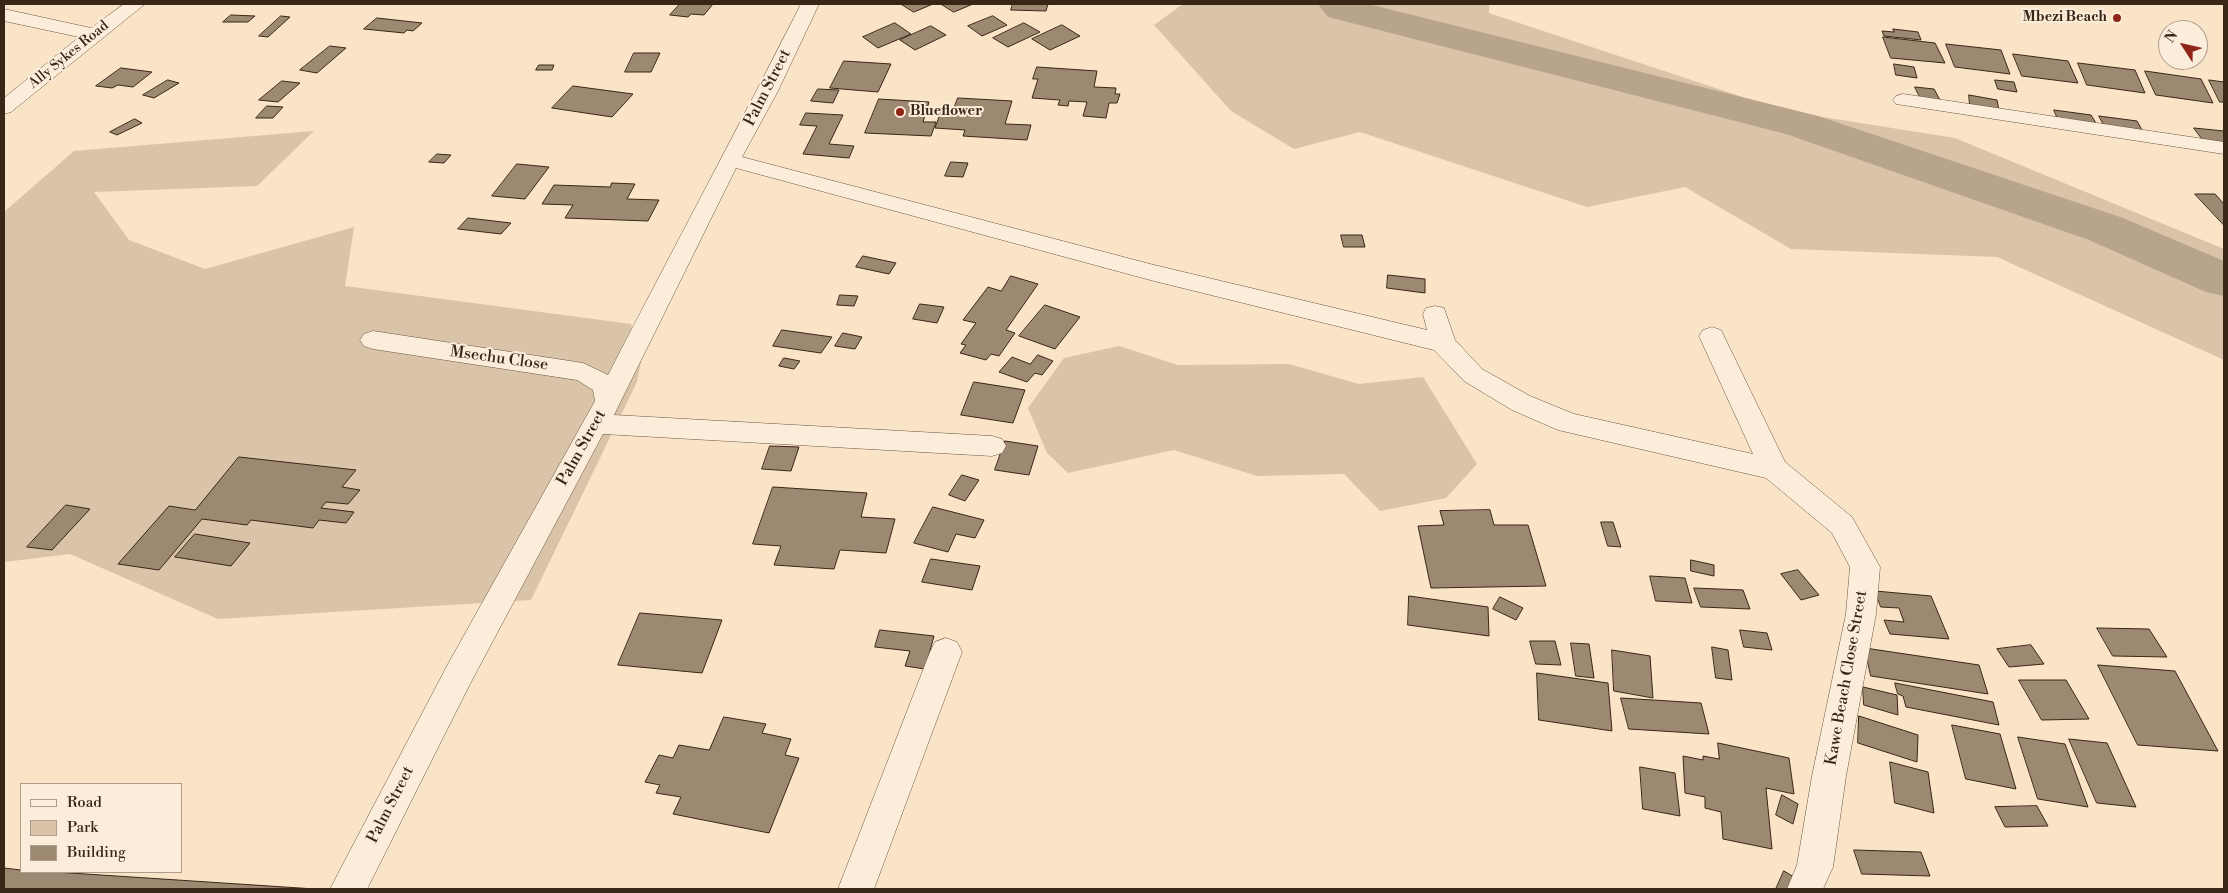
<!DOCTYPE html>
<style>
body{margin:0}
#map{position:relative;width:2228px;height:893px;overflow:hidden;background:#fae4c7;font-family:"Libre Bodoni",serif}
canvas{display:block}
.frame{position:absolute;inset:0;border:5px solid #392616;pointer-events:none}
.legend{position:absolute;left:20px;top:783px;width:162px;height:90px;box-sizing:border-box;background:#fceddb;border:1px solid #ae9d8c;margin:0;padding:6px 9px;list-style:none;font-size:15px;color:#392616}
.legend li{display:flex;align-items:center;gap:10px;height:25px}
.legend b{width:25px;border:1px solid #ae9d8c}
.north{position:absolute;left:2158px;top:20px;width:50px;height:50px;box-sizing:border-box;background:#fceddb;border:1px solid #ae9d8c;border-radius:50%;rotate:305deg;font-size:14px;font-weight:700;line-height:20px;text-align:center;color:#392616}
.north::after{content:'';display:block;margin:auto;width:18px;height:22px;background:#8f2418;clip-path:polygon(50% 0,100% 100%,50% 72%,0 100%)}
</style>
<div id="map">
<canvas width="2228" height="893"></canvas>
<div class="frame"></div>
<ul class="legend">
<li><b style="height:6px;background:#fceddb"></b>Road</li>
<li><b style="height:14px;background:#d9c4a9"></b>Park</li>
<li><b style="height:14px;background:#9d8972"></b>Building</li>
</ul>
<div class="north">N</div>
</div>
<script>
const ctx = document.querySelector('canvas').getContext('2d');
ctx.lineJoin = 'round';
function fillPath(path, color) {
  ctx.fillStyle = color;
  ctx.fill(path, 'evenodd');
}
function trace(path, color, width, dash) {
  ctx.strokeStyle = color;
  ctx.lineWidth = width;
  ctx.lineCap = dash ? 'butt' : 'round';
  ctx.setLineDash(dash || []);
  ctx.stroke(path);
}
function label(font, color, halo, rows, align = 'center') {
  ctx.font = font + ' "Libre Bodoni",serif';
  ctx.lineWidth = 4;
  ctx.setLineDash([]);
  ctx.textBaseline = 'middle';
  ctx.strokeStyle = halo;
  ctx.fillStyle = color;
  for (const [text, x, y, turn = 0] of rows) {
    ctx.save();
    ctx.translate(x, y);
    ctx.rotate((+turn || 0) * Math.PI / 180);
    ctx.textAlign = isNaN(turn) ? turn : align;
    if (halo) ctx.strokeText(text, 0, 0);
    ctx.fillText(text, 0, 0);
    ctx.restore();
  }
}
fillPath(new Path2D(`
 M 1183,4 L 1489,4 L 1489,13 L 1785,111 L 1955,138 L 2224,249 L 2224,360 L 1997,257 L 1791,249 L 1685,187 L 1587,207 L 1360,132 L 1294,149 L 1231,111 L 1154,25 Z
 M 314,131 L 257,186 L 94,192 L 129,240 L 205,269 L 354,227 L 345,286 L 631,324 L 641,362 L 637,382 L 531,600 L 218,619 L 70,554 L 4,562 L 4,212 L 74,151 Z
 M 1119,346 L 1178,365 L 1289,364 L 1359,384 L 1423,377 L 1477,464 L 1446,498 L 1380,511 L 1344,474 L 1257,476 L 1174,450 L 1068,473 L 1047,453 L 1028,408 L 1064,358 Z`), '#d9c4a9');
fillPath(new Path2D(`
 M 1318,4 L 1368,4 L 1818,116 L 2123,218 L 2224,261 L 2224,296 L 2206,292 L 2089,240 L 1786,134 L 1328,17 Z`), '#b8a38b');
const building = new Path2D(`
 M 680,4 L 713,4 L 704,15 L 691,14 L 688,17 L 670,15 Z
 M 901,4 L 933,4 L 914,12 Z
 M 941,4 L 973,4 L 954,12 Z
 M 1013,4 L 1048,4 L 1046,11 L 1011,10 Z
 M 231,15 L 255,16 L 248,22 L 223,22 Z
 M 281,16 L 290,17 L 268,37 L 259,36 Z
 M 993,16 L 1007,25 L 982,36 L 968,26 Z
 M 377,18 L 422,23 L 413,31 L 407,30 L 404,33 L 364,29 Z
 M 895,23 L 911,34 L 878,48 L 863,37 Z
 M 1024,23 L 1040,32 L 1008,47 L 993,38 Z
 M 1062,25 L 1080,36 L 1050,50 L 1032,39 Z
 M 931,26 L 946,35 L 915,50 L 900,40 Z
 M 1893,29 L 1918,32 L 1921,40 L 1884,36 L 1882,31 L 1894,32 Z
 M 1883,37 L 1935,43 L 1945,63 L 1891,58 Z
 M 1946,44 L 2001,50 L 2010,74 L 1955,67 Z
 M 330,46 L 346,48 L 317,73 L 300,70 Z
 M 634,53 L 660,53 L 651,72 L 625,72 Z
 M 2013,54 L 2068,61 L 2078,83 L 2022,76 Z
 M 844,61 L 891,64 L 878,92 L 830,88 Z
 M 2078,63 L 2135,70 L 2145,93 L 2087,85 Z
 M 1894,64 L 1914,67 L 1917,78 L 1896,75 Z
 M 539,65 L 554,65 L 552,70 L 536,70 Z
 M 1037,67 L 1097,71 L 1094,87 L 1116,88 L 1115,94 L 1120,94 L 1117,103 L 1109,103 L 1106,118 L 1083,116 L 1087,102 L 1069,101 L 1068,106 L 1058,105 L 1060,100 L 1032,98 L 1038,79 L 1033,79 Z
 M 121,68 L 152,72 L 133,87 L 118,85 L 112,88 L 96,86 Z
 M 2145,71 L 2201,79 L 2213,103 L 2156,95 Z
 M 168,80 L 179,83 L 154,98 L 143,95 Z
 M 1995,80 L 2014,82 L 2017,92 L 1998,89 Z
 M 2209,80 L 2224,82 L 2224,102 L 2220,102 Z
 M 282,81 L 300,83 L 278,102 L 259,100 Z
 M 573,86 L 633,94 L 612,117 L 552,108 Z
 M 1915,87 L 1934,89 L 1940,100 L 1921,99 Z
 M 818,89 L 839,90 L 833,103 L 811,101 Z
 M 1969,95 L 1997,100 L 1999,110 L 1970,105 Z
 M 958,98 L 1012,101 L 1005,124 L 1031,125 L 1027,140 L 963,136 L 965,130 L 935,128 L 941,111 L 952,112 Z
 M 879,99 L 929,102 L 923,122 L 936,122 L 931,136 L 865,133 Z
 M 267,106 L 283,107 L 273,118 L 256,118 Z
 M 2054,110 L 2091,115 L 2096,123 L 2058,119 Z
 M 806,113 L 843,115 L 829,144 L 854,146 L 849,158 L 803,154 L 817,126 L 800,125 Z
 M 2099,116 L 2137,121 L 2142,130 L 2104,125 Z
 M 135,119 L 142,123 L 117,135 L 110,132 Z
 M 2194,128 L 2224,131 L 2224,142 L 2203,140 Z
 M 437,154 L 451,155 L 444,163 L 429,162 Z
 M 951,162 L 968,163 L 963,177 L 945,176 Z
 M 517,164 L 549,167 L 525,199 L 492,196 Z
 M 612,183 L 635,184 L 627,199 L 659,200 L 648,221 L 565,218 L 573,205 L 542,204 L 554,185 L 610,187 Z
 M 2195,194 L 2215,194 L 2224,204 L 2224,225 Z
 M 468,218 L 511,223 L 501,234 L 458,229 Z
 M 1341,235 L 1362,235 L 1365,247 L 1344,247 Z
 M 863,256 L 896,263 L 889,274 L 856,267 Z
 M 1388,275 L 1425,279 L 1425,293 L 1387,288 Z
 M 1011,276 L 1038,284 L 1006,330 L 1015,333 L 999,356 L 991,354 L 986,360 L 960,353 L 966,345 L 961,344 L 976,323 L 963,320 L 988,287 L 1001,291 Z
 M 840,295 L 858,296 L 854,306 L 837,305 Z
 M 920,304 L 944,307 L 937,323 L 913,319 Z
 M 1045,305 L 1080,317 L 1055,349 L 1019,336 Z
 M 782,330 L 832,337 L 821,353 L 773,346 Z
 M 843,333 L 862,337 L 855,349 L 835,346 Z
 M 1038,355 L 1053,361 L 1042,375 L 1035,373 L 1027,382 L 999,372 L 1012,357 L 1030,364 Z
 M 784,358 L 800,361 L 794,369 L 779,366 Z
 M 974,382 L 1025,390 L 1013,423 L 961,415 Z
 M 1005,441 L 1038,446 L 1029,475 L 995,470 Z
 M 770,446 L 799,447 L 791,471 L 762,469 Z
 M 239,457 L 356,470 L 342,487 L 360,490 L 348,504 L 326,502 L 321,508 L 354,512 L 346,523 L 319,520 L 313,528 L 251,520 L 247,525 L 202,519 L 159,570 L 118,564 L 169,506 L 195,510 Z
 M 962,475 L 979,480 L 965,501 L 949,495 Z
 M 773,487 L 867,493 L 861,517 L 895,519 L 886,553 L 840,550 L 834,569 L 774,565 L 781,546 L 753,544 Z
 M 66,505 L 90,509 L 52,550 L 27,547 Z
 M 933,507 L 984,520 L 975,538 L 956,534 L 948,552 L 914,543 Z
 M 1490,510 L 1494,525 L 1528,525 L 1546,586 L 1431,588 L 1418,526 L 1444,525 L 1440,511 Z
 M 1601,522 L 1613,522 L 1621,547 L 1608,546 Z
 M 195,534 L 250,543 L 231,566 L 175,557 Z
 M 931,559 L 980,566 L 972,590 L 922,582 Z
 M 1691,560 L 1714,565 L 1714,576 L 1691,571 Z
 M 1798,570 L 1819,595 L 1801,600 L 1781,574 Z
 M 1650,576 L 1685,578 L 1692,603 L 1656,601 Z
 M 1694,588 L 1743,590 L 1750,609 L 1701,607 Z
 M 1875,591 L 1931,596 L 1949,639 L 1890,634 L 1884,620 L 1904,622 L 1899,608 L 1881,607 Z
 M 1409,596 L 1488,607 L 1489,636 L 1408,625 Z
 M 1500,597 L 1523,608 L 1516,620 L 1493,609 Z
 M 640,613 L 722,620 L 702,673 L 618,665 Z
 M 2097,628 L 2149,629 L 2167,657 L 2113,656 Z
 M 880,630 L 934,636 L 925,669 L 905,666 L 910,651 L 875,647 Z
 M 1740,630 L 1767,633 L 1772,650 L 1744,647 Z
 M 1530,641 L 1555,641 L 1561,665 L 1536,664 Z
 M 1571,643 L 1589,644 L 1594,678 L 1576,676 Z
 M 2031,645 L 2044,664 L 2009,667 L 1997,649 Z
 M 1712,647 L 1728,650 L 1732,680 L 1716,678 Z
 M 1865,648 L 1979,665 L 1988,694 L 1871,676 Z
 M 1612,650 L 1650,656 L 1653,698 L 1614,691 Z
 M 2098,665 L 2175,671 L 2218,751 L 2138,745 Z
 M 1537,673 L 1608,683 L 1612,731 L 1539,720 Z
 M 2019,680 L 2066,680 L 2089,719 L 2042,720 Z
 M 1895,683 L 1993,702 L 1999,725 L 1906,707 L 1903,696 L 1898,694 Z
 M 1863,687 L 1897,695 L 1898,715 L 1864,705 Z
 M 1621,698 L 1701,703 L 1709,734 L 1629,729 Z
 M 1859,716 L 1918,735 L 1917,762 L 1858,743 Z
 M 724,717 L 766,724 L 762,733 L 791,739 L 785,755 L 799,758 L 769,833 L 673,814 L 681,797 L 656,793 L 660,785 L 645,782 L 659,755 L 673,758 L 679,745 L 709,750 Z
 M 1952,725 L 2000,734 L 2016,789 L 1966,779 Z
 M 2018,737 L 2065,744 L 2088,807 L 2038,799 Z
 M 2069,739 L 2107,743 L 2136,807 L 2097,803 Z
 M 1718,743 L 1789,758 L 1794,794 L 1766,788 L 1772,849 L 1723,839 L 1721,812 L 1705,808 L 1705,797 L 1685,793 L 1683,756 L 1703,760 L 1703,756 L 1719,759 Z
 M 1890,762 L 1928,772 L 1934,813 L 1895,803 Z
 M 1640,767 L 1675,773 L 1680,816 L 1643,809 Z
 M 1782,795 L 1798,804 L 1793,824 L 1776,815 Z
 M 2037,806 L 2048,826 L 2005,827 L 1995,807 Z
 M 1854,850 L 1921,852 L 1930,876 L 1862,874 Z
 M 4,868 L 21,870 L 21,872 L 55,872 L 315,889 L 4,889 Z
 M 1784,871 L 1799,880 L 1795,889 L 1776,889 Z`);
fillPath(building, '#9d8972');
trace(building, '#392616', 1);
const street = new Path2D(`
 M 124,4 L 145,4 L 11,112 L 4,114 L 4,98 L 79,37 L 4,21 L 4,9 L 91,28 Z
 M 801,4 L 819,4 L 778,91 L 742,157 L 1154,265 L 1427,330 L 1423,314 L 1426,308 L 1435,306 L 1444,308 L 1455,340 L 1482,369 L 1530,396 L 1574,414 L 1753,454 L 1699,336 L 1703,330 L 1712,327 L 1721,330 L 1785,462 L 1852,517 L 1880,567 L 1876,614 L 1846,776 L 1833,867 L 1823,889 L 1787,889 L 1797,865 L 1812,776 L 1846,614 L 1850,567 L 1832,533 L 1766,478 L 1558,430 L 1512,410 L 1464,381 L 1434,350 L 1154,281 L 736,168 L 614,415 L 992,436 L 1002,439 L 1006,446 L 1002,453 L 992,456 L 603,434 L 470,684 L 367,889 L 330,889 L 448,664 L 595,401 L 593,390 L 577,380 L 373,349 L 364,346 L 360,340 L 364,334 L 373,331 L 583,363 L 608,375 C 672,251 738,128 801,4 Z
 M 1903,94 L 2224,142 L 2224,154 L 1896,104 L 1893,100 L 1896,96 Z
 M 946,638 L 957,642 L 962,652 L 874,889 L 838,889 L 930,652 L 935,642 Z`);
trace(street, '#695642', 1);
fillPath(street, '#fceddb');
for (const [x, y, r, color] of [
 [2117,18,5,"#8f2418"],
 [900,112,5,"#8f2418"]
]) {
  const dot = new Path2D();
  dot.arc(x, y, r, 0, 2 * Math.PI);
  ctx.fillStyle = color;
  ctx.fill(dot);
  trace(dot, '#fceddb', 2);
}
label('bold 14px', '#392616', '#fceddb', [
 ["Mbezi Beach",2107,18],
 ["Blueflower",910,112,"left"]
], 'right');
label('14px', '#392616', '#fceddb', [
 ["Ally Sykes Road",69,55,-39]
]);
label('16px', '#392616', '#fceddb', [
 ["Palm Street",768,88,-63],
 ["Msechu Close",499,359,8],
 ["Palm Street",582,448,-61],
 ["Kawe Beach Close Street",1847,678,-80],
 ["Palm Street",391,805,-63]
]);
</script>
